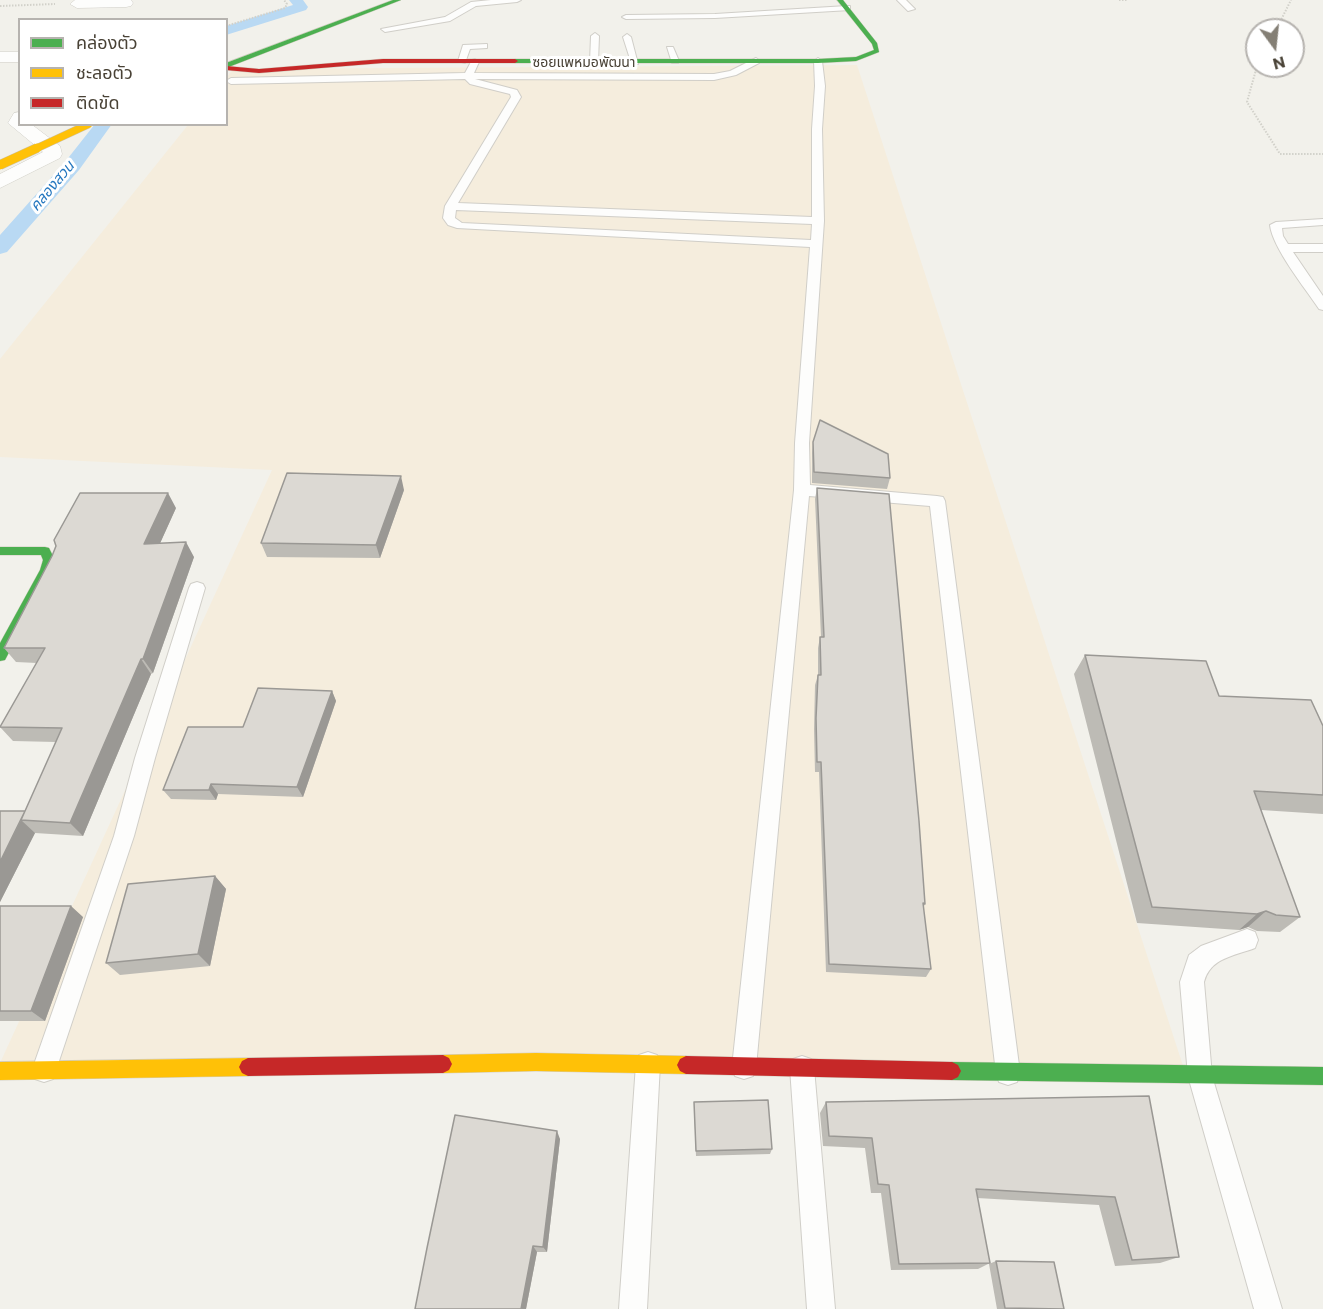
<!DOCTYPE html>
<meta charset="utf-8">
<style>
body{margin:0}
#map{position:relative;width:1323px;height:1309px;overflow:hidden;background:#f2f1eb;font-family:Commissioner,"Noto Sans Thai",sans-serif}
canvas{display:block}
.legend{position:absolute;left:18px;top:18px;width:210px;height:108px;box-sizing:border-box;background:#fff;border:2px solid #b6b3af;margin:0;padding:8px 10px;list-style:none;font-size:18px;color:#494236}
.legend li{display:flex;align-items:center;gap:12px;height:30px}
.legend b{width:30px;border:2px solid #b6b3af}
.north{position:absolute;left:1245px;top:18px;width:60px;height:60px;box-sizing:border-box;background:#fff;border:2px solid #b6b3af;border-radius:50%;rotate:165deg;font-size:16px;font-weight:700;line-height:24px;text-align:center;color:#494236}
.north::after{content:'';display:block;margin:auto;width:21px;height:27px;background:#847f75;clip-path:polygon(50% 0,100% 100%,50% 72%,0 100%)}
</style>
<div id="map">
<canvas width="1323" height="1309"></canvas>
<ul class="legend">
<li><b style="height:8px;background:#4caf50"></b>คล่องตัว</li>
<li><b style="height:8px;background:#ffc107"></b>ชะลอตัว</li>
<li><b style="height:8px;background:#c62828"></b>ติดขัด</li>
</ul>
<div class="north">N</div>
</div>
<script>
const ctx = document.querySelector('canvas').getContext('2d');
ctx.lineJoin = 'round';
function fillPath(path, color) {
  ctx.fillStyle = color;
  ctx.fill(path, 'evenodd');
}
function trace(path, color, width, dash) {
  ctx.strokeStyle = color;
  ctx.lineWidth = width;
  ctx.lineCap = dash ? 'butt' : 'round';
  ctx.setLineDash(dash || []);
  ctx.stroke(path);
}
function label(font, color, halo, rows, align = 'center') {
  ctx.font = font + ' Commissioner,"Noto Sans Thai",sans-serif';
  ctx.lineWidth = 6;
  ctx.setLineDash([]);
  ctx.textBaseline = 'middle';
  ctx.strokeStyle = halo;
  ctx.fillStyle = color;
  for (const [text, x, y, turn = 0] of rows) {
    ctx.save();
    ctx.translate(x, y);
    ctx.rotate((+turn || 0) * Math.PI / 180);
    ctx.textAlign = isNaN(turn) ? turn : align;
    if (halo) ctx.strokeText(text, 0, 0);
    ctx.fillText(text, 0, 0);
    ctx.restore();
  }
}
fillPath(new Path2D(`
 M 857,65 L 1187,1078 L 0,1063 L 272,470 L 0,457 L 0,359 L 188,125 L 226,124 L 227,77 L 233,69 Z`), '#f5eddd');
fillPath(new Path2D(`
 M 289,0 L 303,0 L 308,7 L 306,10 L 226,35 L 226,26 L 293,5 Z
 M 95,124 L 112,124 L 79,170 L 7,252 L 0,254 L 0,235 L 65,162 Z`), '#b9d9f3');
const lane = new Path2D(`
 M 491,0 L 521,0 L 517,2 L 476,6 L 450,21 L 385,32 L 381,29 L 445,17 L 471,2 Z
 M 897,0 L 906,0 L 915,9 L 908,11 Z
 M 847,6 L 850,6 L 850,10 L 715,18 L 626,19 L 622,17 L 626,15 L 715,14 Z
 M 595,33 L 599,36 L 598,62 L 594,65 L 590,62 L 591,36 Z
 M 627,34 L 631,37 L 638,64 L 631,62 L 623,37 Z
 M 487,44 L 487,48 L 470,49 L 465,63 L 458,61 L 463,45 Z
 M 667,47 L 673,47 L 679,61 L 678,63 L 672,63 Z
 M 756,58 L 760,61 L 759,63 L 736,75 L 714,80 L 475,79 L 517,90 L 521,97 L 458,203 L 812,217 L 812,129 L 815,86 L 814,61 L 818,58 L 822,61 L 825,86 L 822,129 L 824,221 L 809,443 L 810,485 L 937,496 L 943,497 L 945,501 L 1020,1073 L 1017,1082 L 1008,1085 L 999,1082 L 996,1073 L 930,506 L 809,496 L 756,1067 L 753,1076 L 744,1079 L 735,1076 L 732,1067 L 794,490 L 795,443 L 810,247 L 457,228 L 448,225 L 443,218 L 445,206 L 511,97 L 510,94 L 470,84 L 465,79 L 231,84 L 226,81 L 231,78 L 465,73 L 472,60 L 475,59 L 479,62 L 474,73 L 714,74 L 730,71 ZM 456,210 L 812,224 L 811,240 L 462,223 L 455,218 Z
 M 1323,219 L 1323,225 L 1282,228 L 1283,236 L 1288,244 L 1323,244 L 1323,252 L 1293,252 L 1323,296 L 1323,310 L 1319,309 C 1305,288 1272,247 1270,225 L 1276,222 Z
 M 197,582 L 203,584 L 205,588 L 155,758 L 134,836 L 53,1079 L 44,1082 L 35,1079 L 32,1070 L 114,836 L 135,758 L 189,588 L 191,584 Z
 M 1247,929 L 1255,932 L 1258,940 L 1255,948 C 1234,956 1210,958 1204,982 L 1212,1076 L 1282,1309 L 1254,1309 L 1188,1076 L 1180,982 L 1189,955 L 1201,946 Z
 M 648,1052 L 657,1055 L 660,1064 L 647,1309 L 619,1309 L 636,1064 L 639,1055 Z
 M 802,1056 L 811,1059 L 814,1068 L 835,1309 L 807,1309 L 790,1068 L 793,1059 Z`);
const street = new Path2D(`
 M 131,0 L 133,3 L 131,6 L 126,7 L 77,8 L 70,4 L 75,0 Z
 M 0,52 L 20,52 L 20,62 L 0,62 Z
 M 20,112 L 20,124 L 31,124 L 60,146 L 62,154 L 60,158 L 0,188 L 0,174 L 43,152 L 8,123 L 14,113 Z`);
const fast = new Path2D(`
 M 393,0 L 401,0 L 226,68 L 226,63 Z
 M 837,0 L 843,0 L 877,43 L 879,52 L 856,61 L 818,63 L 515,63 L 512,61 L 515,59 L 818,59 L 856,57 L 874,50 L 872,44 Z
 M 0,547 L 45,547 L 49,548 L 55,560 L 52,570 L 5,660 L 0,661 L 0,643 L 40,570 L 43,560 L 41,555 L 0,555 Z
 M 952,1062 L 1323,1067 L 1323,1085 L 952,1080 L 946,1077 L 943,1071 L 946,1065 Z`);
const slow = new Path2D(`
 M 536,1053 L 686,1056 L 692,1059 L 695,1065 L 692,1071 L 686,1074 L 536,1071 L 443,1073 L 437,1070 L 434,1064 L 437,1058 L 443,1055 Z
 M 248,1058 L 254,1061 L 257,1067 L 254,1073 L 248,1076 L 0,1080 L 0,1062 Z`);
const jam = new Path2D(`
 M 383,59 L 515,59 L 518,61 L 515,63 L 383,63 L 259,73 L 226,70 L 226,66 L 259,69 Z
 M 443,1055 L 449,1058 L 452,1064 L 449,1070 L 443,1073 L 248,1076 L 242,1073 L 239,1067 L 242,1061 L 248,1058 Z
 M 686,1056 L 952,1062 L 958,1065 L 961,1071 L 958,1077 L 952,1080 L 686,1074 L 680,1071 L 677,1065 L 680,1059 Z`);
trace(lane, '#d0cec8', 2);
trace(street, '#d0cec8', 1);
trace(fast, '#d2cec1', 1);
trace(slow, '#d2cec1', 1);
trace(jam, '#d2cec1', 1);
trace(new Path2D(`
 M 1119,0 L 1128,0
 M 0,6 L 55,4
 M 226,26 L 285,8 L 287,4 L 284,0
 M 1276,30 L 1291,0
 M 1257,66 L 1247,102 L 1280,154 L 1323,154`), '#d2d1ca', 2, [1.5, 1.5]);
fillPath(lane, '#fdfdfc');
fillPath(street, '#fdfdfc');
fillPath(fast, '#4caf50');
fillPath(slow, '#ffc107');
fillPath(jam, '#c62828');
const slowBridgeFar1 = new Path2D(`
 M 33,150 L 89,124`);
const slowBridge = new Path2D(`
 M 0,165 L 37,148`);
trace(slowBridgeFar1, '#ccc0a4', 8, []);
trace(slowBridge, '#ccc0a4', 10, []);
trace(slowBridgeFar1, '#ffc107', 7);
trace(slowBridge, '#ffc107', 9);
fillPath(new Path2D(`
 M 813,442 L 890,478 L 887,489 L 812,483 L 812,453 Z
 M 817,488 L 925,904 L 923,908 L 931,969 L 926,977 L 826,972 L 819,772 L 815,772 L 814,729 L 815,685 L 818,675 L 818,648 L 820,637 L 821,637 L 815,499 Z
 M 404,490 L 380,558 L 267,557 L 261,543 Z
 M 176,508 L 160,543 L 194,557 L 153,673 L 151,674 L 83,836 L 35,833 L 0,902 L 0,811 L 25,811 L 56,742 L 13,741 L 0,727 L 37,663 L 16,662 L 4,648 Z
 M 1085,655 L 1219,696 L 1323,726 L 1323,814 L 1261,810 L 1300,917 L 1280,932 L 1257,931 L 1248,927 L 1239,930 L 1137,923 L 1074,674 Z
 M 332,691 L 336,701 L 303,797 L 218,794 L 216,800 L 171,799 L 163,790 L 243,727 Z
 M 215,876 L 226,889 L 210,966 L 120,975 L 106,963 Z
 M 0,906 L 83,917 L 45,1021 L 0,1021 Z
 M 1149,1096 L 1179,1257 L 1160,1263 L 1115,1266 L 1099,1205 L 977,1198 L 990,1263 L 978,1269 L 891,1270 L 881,1193 L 871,1193 L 865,1148 L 823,1146 L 820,1113 L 826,1102 Z
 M 694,1102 L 772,1149 L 770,1154 L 696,1156 L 694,1108 Z
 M 455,1115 L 560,1139 L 547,1252 L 537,1252 L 526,1309 Z
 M 996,1261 L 1064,1309 L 997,1309 L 989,1264 Z`), '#bdbbb5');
fillPath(new Path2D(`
 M 401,476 L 404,490 L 380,558 L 376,545 Z
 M 168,493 L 176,508 L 153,559 L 144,544 Z
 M 186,542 L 194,557 L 153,673 L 143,659 Z
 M 141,659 L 151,674 L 83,836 L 70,823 Z
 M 332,691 L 336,701 L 303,797 L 297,787 Z
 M 211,784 L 218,794 L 216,800 L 209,790 Z
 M 21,820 L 35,833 L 0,902 L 0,862 Z
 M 215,876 L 226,889 L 210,966 L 198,954 Z
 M 71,906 L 83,917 L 45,1021 L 31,1011 Z
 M 1266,911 L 1248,927 L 1239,930 L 1257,914 Z
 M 557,1131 L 560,1139 L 547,1252 L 543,1247 Z
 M 533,1246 L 537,1252 L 526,1309 L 521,1309 Z`), '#9a9894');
const building = new Path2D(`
 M 820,420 L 888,454 L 890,478 L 814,472 L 813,442 Z
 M 287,473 L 401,476 L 376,545 L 261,543 Z
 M 817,488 L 889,494 L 919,821 L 925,904 L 923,903 L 931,969 L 829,964 L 821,762 L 817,762 L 816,718 L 818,675 L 821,675 L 820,637 L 824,637 Z
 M 80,493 L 168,493 L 144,544 L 186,542 L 143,659 L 141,659 L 70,823 L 21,820 L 62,728 L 0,727 L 45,648 L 4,648 L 52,556 L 56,546 L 54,540 Z
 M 1085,655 L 1206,661 L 1219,696 L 1311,700 L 1323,726 L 1323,795 L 1254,791 L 1300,917 L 1276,915 L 1266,911 L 1257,914 L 1152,907 Z
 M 258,688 L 332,691 L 297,787 L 211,784 L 209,790 L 163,790 L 188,727 L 243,727 Z
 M 0,811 L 25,811 L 0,862 Z
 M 215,876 L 198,954 L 106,963 L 128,884 Z
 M 0,906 L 71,906 L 31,1011 L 0,1011 Z
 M 1149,1096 L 1179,1257 L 1132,1260 L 1115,1197 L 976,1189 L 990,1263 L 899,1264 L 889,1185 L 878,1184 L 872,1138 L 829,1136 L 826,1102 Z
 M 768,1100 L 772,1149 L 696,1151 L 694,1102 Z
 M 455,1115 L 557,1131 L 543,1247 L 533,1246 L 521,1309 L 415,1309 L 427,1248 Z
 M 996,1261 L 1054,1262 L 1064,1309 L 1005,1308 Z`);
fillPath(building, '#dcd9d3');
trace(building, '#9a9894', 1.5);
label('14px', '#494236', '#fff', [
 ["ซอยแพหมอพัฒนา",584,62]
]);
label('italic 15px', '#2577bf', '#fff', [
 ["คลองสวน",52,186,-50]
]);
</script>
